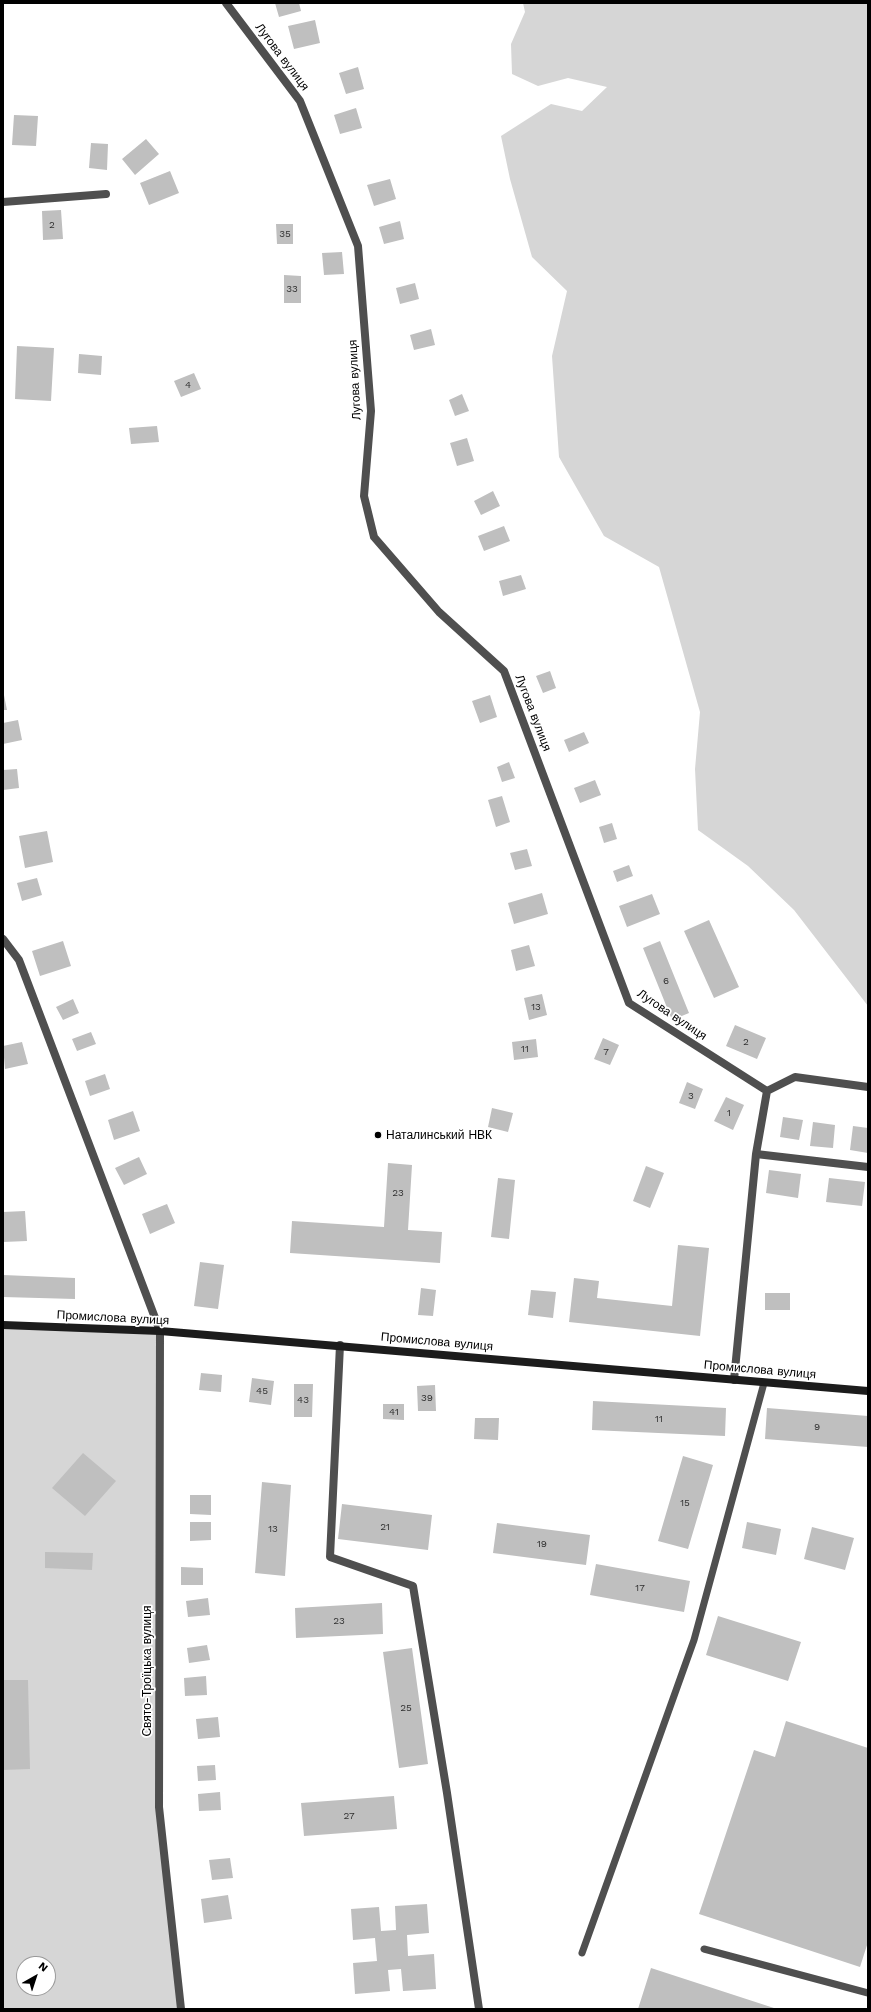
<!DOCTYPE html>
<meta charset="utf-8">
<style>
body{margin:0}
#map{position:relative;width:871px;height:2012px;overflow:hidden;background:#fff;font-family:"Work Sans",sans-serif}
canvas{display:block}
.frame{position:absolute;inset:0;border:4px solid #000;pointer-events:none}
.north{position:absolute;left:16px;top:1956px;width:40px;height:40px;box-sizing:border-box;background:#fff;border:1px solid #999;border-radius:50%;rotate:39deg;font-size:11px;font-weight:700;line-height:16px;text-align:center;color:#000}
.north::after{content:'';display:block;margin:auto;width:14px;height:18px;background:#000;clip-path:polygon(50% 0,100% 100%,50% 72%,0 100%)}
</style>
<div id="map">
<canvas width="871" height="2012"></canvas>
<div class="frame"></div>
<div class="north">N</div>
</div>
<script>
const ctx = document.querySelector('canvas').getContext('2d');
ctx.lineJoin = 'round';
function fillPath(path, color) {
  ctx.fillStyle = color;
  ctx.fill(path, 'evenodd');
}
function trace(path, color, width, dash) {
  ctx.strokeStyle = color;
  ctx.lineWidth = width;
  ctx.lineCap = dash ? 'butt' : 'round';
  ctx.setLineDash(dash || []);
  ctx.stroke(path);
}
function label(font, color, halo, rows, align = 'center') {
  ctx.font = font + ' "Work Sans",sans-serif';
  ctx.lineWidth = 3.5;
  ctx.setLineDash([]);
  ctx.textBaseline = 'middle';
  ctx.strokeStyle = halo;
  ctx.fillStyle = color;
  for (const [text, x, y, turn = 0] of rows) {
    ctx.save();
    ctx.translate(x, y);
    ctx.rotate((+turn || 0) * Math.PI / 180);
    ctx.textAlign = isNaN(turn) ? turn : align;
    if (halo) ctx.strokeText(text, 0, 0);
    ctx.fillText(text, 0, 0);
    ctx.restore();
  }
}
fillPath(new Path2D(`
 M 523,3 L 868,3 L 868,1006 L 794,910 L 748,866 L 698,830 L 695,769 L 700,712 L 659,567 L 604,536 L 559,457 L 552,356 L 567,291 L 532,257 L 510,179 L 501,136 L 551,104 L 582,111 L 607,87 L 568,78 L 538,86 L 512,74 L 511,44 L 525,12 Z
 M 3,1325 L 160,1331 L 159,1807 L 181,2009 L 3,2009 ZM 24,1964 L 48,1964 L 48,1988 L 24,1988 Z`), '#d6d6d6');
fillPath(new Path2D(`
 M 275,3 L 299,3 L 301,11 L 279,17 Z
 M 315,20 L 320,43 L 294,49 L 288,26 Z
 M 358,67 L 364,89 L 346,94 L 339,73 Z
 M 356,108 L 362,128 L 340,134 L 334,115 Z
 M 14,115 L 38,116 L 36,146 L 12,145 Z
 M 146,139 L 159,154 L 135,175 L 122,159 Z
 M 91,143 L 108,144 L 107,170 L 89,168 Z
 M 170,171 L 179,193 L 149,205 L 140,183 Z
 M 390,179 L 396,199 L 374,206 L 367,185 Z
 M 61,210 L 63,239 L 43,240 L 42,211 Z
 M 400,221 L 404,239 L 384,244 L 379,227 Z
 M 276,224 L 293,224 L 293,244 L 277,244 Z
 M 342,252 L 344,274 L 324,275 L 322,253 Z
 M 284,275 L 301,276 L 301,303 L 284,303 Z
 M 415,283 L 419,299 L 400,304 L 396,288 Z
 M 431,329 L 435,345 L 414,350 L 410,335 Z
 M 17,346 L 54,348 L 51,401 L 15,399 Z
 M 79,354 L 102,356 L 101,375 L 78,373 Z
 M 194,373 L 201,389 L 181,397 L 174,381 Z
 M 462,394 L 469,411 L 455,416 L 449,400 Z
 M 157,426 L 159,442 L 131,444 L 129,428 Z
 M 467,438 L 474,461 L 457,466 L 450,443 Z
 M 493,491 L 500,506 L 481,515 L 474,501 Z
 M 504,526 L 510,541 L 484,551 L 478,536 Z
 M 521,575 L 526,589 L 503,596 L 499,581 Z
 M 550,671 L 556,688 L 543,693 L 536,676 Z
 M 3,690 L 7,710 L 3,710 Z
 M 490,695 L 497,717 L 480,723 L 472,701 Z
 M 18,720 L 22,740 L 3,744 L 3,723 Z
 M 584,732 L 589,743 L 569,752 L 564,740 Z
 M 509,762 L 515,778 L 502,782 L 497,767 Z
 M 17,769 L 19,788 L 3,790 L 3,770 Z
 M 595,780 L 601,795 L 580,803 L 574,788 Z
 M 502,796 L 510,822 L 496,827 L 488,800 Z
 M 612,823 L 617,839 L 604,843 L 599,827 Z
 M 47,831 L 53,862 L 25,868 L 19,836 Z
 M 527,849 L 532,866 L 515,870 L 510,853 Z
 M 629,865 L 633,876 L 617,882 L 613,871 Z
 M 37,878 L 42,895 L 22,901 L 17,883 Z
 M 542,893 L 548,914 L 514,924 L 508,903 Z
 M 652,894 L 660,914 L 627,927 L 619,906 Z
 M 709,920 L 739,987 L 714,998 L 684,931 Z
 M 63,941 L 71,966 L 40,976 L 32,951 Z
 M 660,941 L 689,1013 L 672,1020 L 643,948 Z
 M 529,945 L 535,966 L 516,971 L 511,950 Z
 M 542,994 L 547,1015 L 529,1020 L 524,998 Z
 M 73,999 L 79,1013 L 63,1020 L 56,1007 Z
 M 735,1025 L 766,1038 L 757,1059 L 726,1046 Z
 M 91,1032 L 96,1044 L 77,1051 L 72,1039 Z
 M 603,1038 L 619,1045 L 610,1065 L 594,1059 Z
 M 536,1039 L 538,1057 L 514,1060 L 512,1042 Z
 M 22,1042 L 28,1064 L 5,1069 L 3,1046 Z
 M 105,1074 L 110,1089 L 90,1096 L 85,1081 Z
 M 687,1082 L 703,1089 L 695,1109 L 679,1103 Z
 M 726,1097 L 744,1105 L 733,1130 L 714,1121 Z
 M 492,1108 L 513,1113 L 508,1132 L 488,1127 Z
 M 133,1111 L 140,1131 L 114,1140 L 108,1120 Z
 M 783,1117 L 803,1120 L 799,1140 L 780,1137 Z
 M 813,1122 L 835,1125 L 833,1148 L 810,1146 Z
 M 853,1126 L 868,1128 L 868,1153 L 850,1150 Z
 M 139,1157 L 147,1174 L 124,1185 L 115,1168 Z
 M 388,1163 L 412,1165 L 408,1230 L 442,1232 L 440,1263 L 290,1253 L 292,1221 L 384,1227 Z
 M 646,1166 L 664,1173 L 650,1208 L 633,1201 Z
 M 769,1170 L 801,1174 L 798,1198 L 766,1193 Z
 M 498,1178 L 515,1180 L 509,1239 L 491,1237 Z
 M 829,1178 L 865,1182 L 862,1206 L 826,1202 Z
 M 167,1204 L 175,1223 L 150,1234 L 142,1214 Z
 M 25,1211 L 27,1241 L 3,1242 L 3,1212 Z
 M 678,1245 L 709,1248 L 700,1336 L 569,1322 L 574,1278 L 599,1281 L 597,1298 L 672,1306 Z
 M 200,1262 L 224,1265 L 218,1309 L 194,1306 Z
 M 3,1275 L 75,1278 L 75,1299 L 3,1297 Z
 M 421,1288 L 436,1290 L 433,1316 L 418,1315 Z
 M 531,1290 L 556,1292 L 553,1318 L 528,1315 Z
 M 765,1293 L 790,1293 L 790,1310 L 765,1310 Z
 M 201,1373 L 222,1375 L 221,1392 L 199,1390 Z
 M 252,1378 L 274,1381 L 271,1405 L 249,1402 Z
 M 294,1384 L 313,1384 L 312,1417 L 294,1417 Z
 M 435,1385 L 436,1411 L 418,1411 L 417,1386 Z
 M 593,1401 L 726,1408 L 725,1436 L 592,1430 Z
 M 383,1404 L 404,1404 L 404,1420 L 383,1419 Z
 M 767,1408 L 868,1416 L 868,1447 L 765,1439 Z
 M 475,1418 L 499,1418 L 498,1440 L 474,1439 Z
 M 83,1453 L 116,1481 L 85,1516 L 52,1488 Z
 M 683,1456 L 713,1465 L 688,1549 L 658,1541 Z
 M 262,1482 L 291,1485 L 285,1576 L 255,1573 Z
 M 190,1495 L 211,1495 L 211,1515 L 190,1514 Z
 M 342,1504 L 432,1515 L 428,1550 L 338,1539 Z
 M 190,1522 L 211,1522 L 211,1540 L 190,1541 Z
 M 747,1522 L 781,1529 L 776,1555 L 742,1548 Z
 M 497,1523 L 590,1535 L 586,1565 L 493,1553 Z
 M 812,1527 L 854,1538 L 845,1570 L 804,1559 Z
 M 45,1552 L 93,1553 L 92,1570 L 45,1568 Z
 M 596,1564 L 690,1581 L 684,1612 L 590,1595 Z
 M 181,1567 L 203,1568 L 203,1585 L 181,1585 Z
 M 208,1598 L 210,1615 L 188,1617 L 186,1601 Z
 M 382,1603 L 383,1634 L 296,1638 L 295,1608 Z
 M 718,1616 L 801,1642 L 788,1681 L 706,1655 Z
 M 207,1645 L 210,1660 L 189,1663 L 187,1648 Z
 M 412,1648 L 428,1764 L 399,1768 L 383,1652 Z
 M 206,1676 L 207,1695 L 185,1696 L 184,1678 Z
 M 3,1680 L 28,1680 L 30,1769 L 3,1770 Z
 M 218,1717 L 220,1737 L 198,1739 L 196,1719 Z
 M 786,1721 L 868,1748 L 868,1942 L 860,1967 L 699,1914 L 754,1750 L 775,1757 Z
 M 215,1765 L 216,1780 L 198,1781 L 197,1766 Z
 M 220,1792 L 221,1810 L 199,1811 L 198,1794 Z
 M 394,1796 L 397,1829 L 304,1836 L 301,1803 Z
 M 230,1858 L 233,1878 L 212,1880 L 209,1860 Z
 M 228,1895 L 232,1919 L 204,1923 L 201,1899 Z
 M 427,1904 L 429,1933 L 407,1935 L 408,1956 L 434,1954 L 436,1989 L 403,1991 L 401,1969 L 388,1970 L 390,1991 L 355,1994 L 353,1963 L 377,1961 L 375,1938 L 353,1940 L 351,1909 L 379,1907 L 381,1931 L 396,1930 L 395,1906 Z
 M 651,1968 L 777,2009 L 638,2009 Z`), '#bfbfbf');
trace(new Path2D(`
 M 704,1949 L 868,1993
 M 582,1953 L 694,1640 L 764,1383`), '#4f4f4f', 7);
trace(new Path2D(`
 M 226,3 L 300,101 L 358,246 L 371,411 L 364,496 L 374,537 L 439,612 L 504,671 L 629,1003 L 767,1091 L 756,1154 L 734,1380
 M 3,202 L 106,194
 M 3,939 L 19,960 L 160,1331 L 159,1807 L 181,2009
 M 767,1091 L 795,1077 L 868,1087
 M 756,1154 L 868,1167
 M 340,1345 L 330,1557 L 413,1586 L 447,1793 L 479,2009`), '#4f4f4f', 8);
trace(new Path2D(`
 M 3,1325 L 160,1331 L 868,1391`), '#1c1c1c', 8);
for (const [x, y, r, color] of [
 [378,1135,4,"#000"]
]) {
  const dot = new Path2D();
  dot.arc(x, y, r, 0, 2 * Math.PI);
  ctx.fillStyle = color;
  ctx.fill(dot);
  trace(dot, '#fff', 1.5);
}
label('10px', '#303030', null, [
 ["2",52,225],
 ["35",285,234],
 ["33",292,289],
 ["4",188,385],
 ["6",666,981],
 ["13",536,1007],
 ["2",746,1042],
 ["11",525,1049],
 ["7",606,1052],
 ["3",691,1096],
 ["1",729,1113],
 ["23",398,1193],
 ["45",262,1391],
 ["39",427,1398],
 ["43",303,1400],
 ["41",394,1412],
 ["11",659,1419],
 ["9",817,1427],
 ["15",685,1503],
 ["21",385,1527],
 ["13",273,1529],
 ["19",542,1544],
 ["17",640,1588],
 ["23",339,1621],
 ["25",406,1708],
 ["27",349,1816]
]);
label('12px', '#000', '#fff', [
 ["Лугова вулиця",282,57,53],
 ["Лугова вулиця",355,380,-93],
 ["Лугова вулиця",533,713,69],
 ["Лугова вулиця",672,1015,34],
 ["Промислова вулиця",113,1318,3],
 ["Промислова вулиця",437,1342,5],
 ["Промислова вулиця",760,1370,5],
 ["Свято-Троїцька вулиця",147,1671,-90]
]);
label('12px', '#000', '#fff', [
 ["Наталинський НВК",386,1135]
], 'left');
</script>
